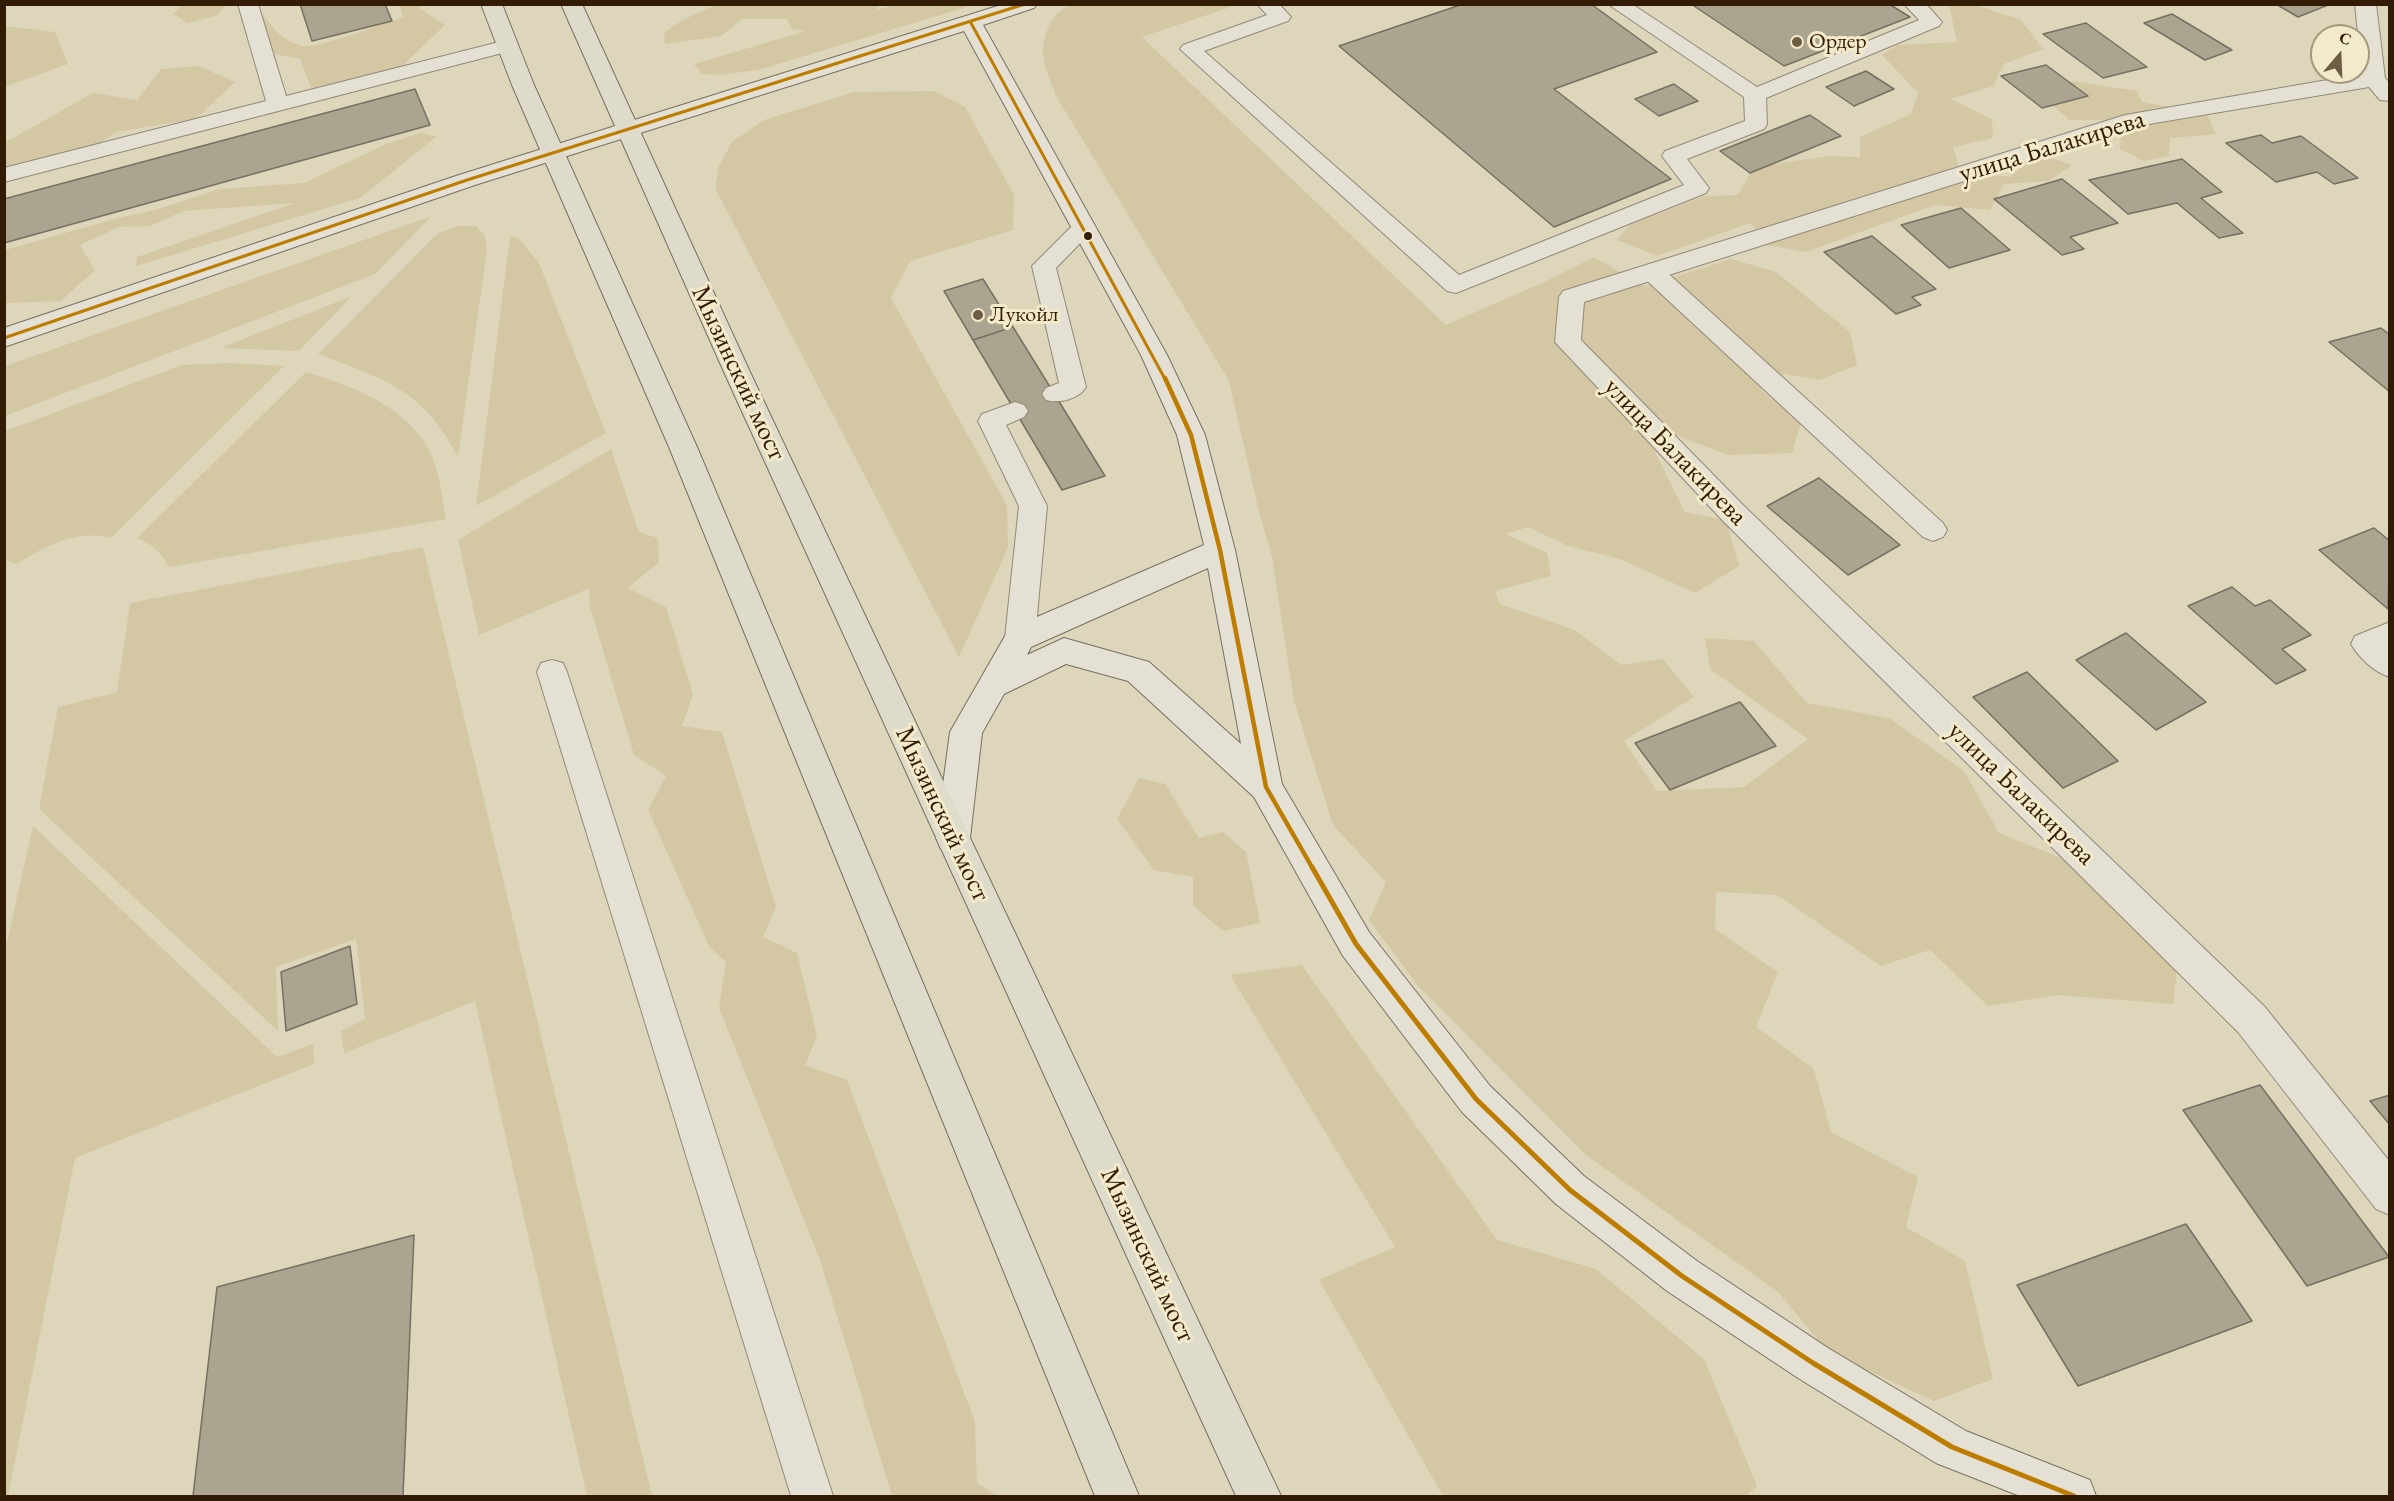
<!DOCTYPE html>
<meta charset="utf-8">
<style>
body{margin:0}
#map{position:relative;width:2394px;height:1501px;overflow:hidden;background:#ddd6bb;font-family:"EB Garamond",serif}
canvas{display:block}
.frame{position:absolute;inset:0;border:6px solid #331c06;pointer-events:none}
.north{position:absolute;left:2310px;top:24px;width:60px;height:60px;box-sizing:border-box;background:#f2eaca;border:2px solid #a6987c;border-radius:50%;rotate:19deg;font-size:16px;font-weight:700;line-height:24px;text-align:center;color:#331c06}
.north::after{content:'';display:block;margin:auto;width:21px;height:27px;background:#6e5d45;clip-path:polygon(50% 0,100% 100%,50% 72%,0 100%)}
</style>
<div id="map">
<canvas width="2394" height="1501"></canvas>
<div class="frame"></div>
<div class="north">С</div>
</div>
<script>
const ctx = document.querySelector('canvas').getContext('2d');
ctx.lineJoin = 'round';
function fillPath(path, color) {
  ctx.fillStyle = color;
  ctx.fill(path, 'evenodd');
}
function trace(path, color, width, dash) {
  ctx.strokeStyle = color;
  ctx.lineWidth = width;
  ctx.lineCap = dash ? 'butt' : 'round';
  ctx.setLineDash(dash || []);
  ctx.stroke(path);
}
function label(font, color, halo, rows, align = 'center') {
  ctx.font = font + ' "EB Garamond",serif';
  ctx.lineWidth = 6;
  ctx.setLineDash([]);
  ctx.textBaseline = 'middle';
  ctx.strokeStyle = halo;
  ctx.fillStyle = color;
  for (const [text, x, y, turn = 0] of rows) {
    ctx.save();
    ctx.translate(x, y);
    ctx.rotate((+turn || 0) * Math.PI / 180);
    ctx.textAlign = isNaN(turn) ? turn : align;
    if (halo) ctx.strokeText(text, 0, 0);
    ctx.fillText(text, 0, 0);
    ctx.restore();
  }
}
fillPath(new Path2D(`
 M 182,4 L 226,4 L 226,5 L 216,16 L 188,23 L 173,14 Z
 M 721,4 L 880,5 L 876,10 L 895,5 L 973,5 L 762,69 L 722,75 L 702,74 L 694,64 L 806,31 L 792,29 L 787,19 L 742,19 L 721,36 L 665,44 L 664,33 C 682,19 699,11 721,4 Z
 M 399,5 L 420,5 L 420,9 L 445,25 L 399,69 L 311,88 L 300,59 L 258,51 L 240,19 L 260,10 C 271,27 282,41 303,46 C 318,49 384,23 403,17 Z
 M 1070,5 L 1231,5 L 1228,8 L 1142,37 L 1446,325 L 1544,282 L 1594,257 L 1645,286 L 1731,259 L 1776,272 L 1850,332 L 1857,365 L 1819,380 L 1784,374 L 1760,389 L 1801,423 L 1792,453 L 1728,455 L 1675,435 L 1653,448 L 1685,512 L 1726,520 L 1739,566 L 1695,593 L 1620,559 L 1568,546 L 1528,527 L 1506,534 L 1547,553 L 1551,576 L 1495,591 L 1500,604 L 1575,630 L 1621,665 L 1663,659 L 1694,697 L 1624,741 L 1657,791 L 1744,787 L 1808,739 L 1710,669 L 1705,638 L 1754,641 L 1807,703 L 1889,718 L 1964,771 L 1999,833 L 2098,873 L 2178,961 L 2173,1004 L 2057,995 L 1988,1006 L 1930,950 L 1881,966 L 1777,895 L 1716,892 L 1715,929 L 1778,972 L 1756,1027 L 1814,1069 L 1831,1132 L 1918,1177 L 1906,1227 L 1965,1261 L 1993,1379 L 1934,1401 L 1829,1353 L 1778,1292 L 1586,1155 L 1418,986 L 1369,920 L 1386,882 L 1333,825 L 1294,701 L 1272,557 L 1260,516 L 1229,381 L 1056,96 C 1052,83 1042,64 1043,50 C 1044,31 1053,12 1070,5 Z
 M 1949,5 L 1980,5 L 1979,6 L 2021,20 L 2043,49 L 2004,64 L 1993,86 L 1951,99 L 1992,119 L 1993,138 L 1953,147 L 1960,170 L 2009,177 L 2040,154 L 2072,165 L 2049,181 L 2004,184 L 1990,210 L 1935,205 L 1806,252 L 1767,245 L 1750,223 L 1657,256 L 1617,240 L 1630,224 L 1705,196 L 1738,195 L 1754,167 L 1827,156 L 1860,157 L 1860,137 L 1911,114 L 1918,93 L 1882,55 L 1898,45 L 1957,42 Z
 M 5,26 L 55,32 L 68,64 L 5,87 Z
 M 199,66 L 235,82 L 196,119 L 116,132 L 74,162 L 23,163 L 5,175 L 4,143 L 93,93 L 137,100 L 161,69 Z
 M 2073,81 L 2137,91 L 2142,102 L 2207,114 L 2216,134 L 2170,138 L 2169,156 L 2144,161 L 2120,149 L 2122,120 L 2069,120 L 2049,102 Z
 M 934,91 L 965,107 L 1014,195 L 1013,230 L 910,261 L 891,298 L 1007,505 L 1008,548 L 959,657 L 715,188 L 719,166 L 732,142 L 764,120 L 854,92 Z
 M 421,133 L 437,136 L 360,198 L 136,266 L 137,257 L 295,203 L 184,211 L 149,226 L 119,227 L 80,245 L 95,270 L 61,301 L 5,303 L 5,250 L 114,219 L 158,209 L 220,189 L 304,183 L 386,144 Z
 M 432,216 L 375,274 L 5,416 L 5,366 Z
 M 459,226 L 476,226 L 485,236 L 487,250 L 458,457 C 451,445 444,432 435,421 C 406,384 361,370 318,354 L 438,233 Z
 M 510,236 L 519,239 L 539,263 L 606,433 L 476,506 Z
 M 352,296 L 299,351 L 221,348 Z
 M 231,363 L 284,366 L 111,538 C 76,529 46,546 17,564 L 5,560 L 5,431 L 182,365 Z
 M 306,372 C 352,386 407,406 430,452 C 440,473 442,496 446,519 L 169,567 C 160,552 153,544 137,538 Z
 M 611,449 L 639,532 L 658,538 L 659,562 L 628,588 L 666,607 L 693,694 L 682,726 L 722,732 L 776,907 L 763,937 L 797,953 L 817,1036 L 805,1065 L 847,1080 L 975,1422 L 977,1483 L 998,1496 L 892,1496 L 820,1260 L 719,1008 L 726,962 L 709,946 L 648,810 L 666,776 L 634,755 L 589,603 L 590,588 L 479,635 L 458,540 Z
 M 423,547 L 652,1496 L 587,1496 L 475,1001 L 344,1053 L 341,1031 L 365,1019 L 356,939 L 276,967 L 278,1031 L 39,809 L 58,707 L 117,692 L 130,603 Z
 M 1139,778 L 1165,784 L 1199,838 L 1223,832 L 1246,852 L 1260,923 L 1223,931 L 1193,906 L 1193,877 L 1154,870 L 1117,819 Z
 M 33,826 L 277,1057 L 313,1044 L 314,1064 L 75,1158 L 8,1496 L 5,1496 L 4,955 Z
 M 1302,965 L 1497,1240 L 1596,1269 L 1704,1359 L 1757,1486 L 1746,1496 L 1443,1496 L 1319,1280 L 1395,1247 L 1230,975 Z`), '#d4c8a4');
const building = new Path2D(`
 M 300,4 L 385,4 L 392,21 L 312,41 Z
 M 1463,4 L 1591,4 L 1657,52 L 1554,89 L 1671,179 L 1554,227 L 1339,46 Z
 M 1691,4 L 1889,4 L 1910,17 L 1784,66 Z
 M 2276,4 L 2327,4 L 2328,5 L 2298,17 Z
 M 2172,14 L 2232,50 L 2205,60 L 2144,23 Z
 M 2086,23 L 2147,67 L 2103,78 L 2043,34 Z
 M 2046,65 L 2088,96 L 2042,108 L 2001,76 Z
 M 1866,71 L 1894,89 L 1854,106 L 1826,87 Z
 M 1674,84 L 1698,101 L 1659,116 L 1635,99 Z
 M 415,89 L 430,125 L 4,243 L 4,199 Z
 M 1810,115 L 1841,136 L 1750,173 L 1720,151 Z
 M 2261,135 L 2272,143 L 2301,136 L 2358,178 L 2334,184 L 2317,172 L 2276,182 L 2226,143 Z
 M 2182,159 L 2222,192 L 2201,198 L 2243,233 L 2219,238 L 2177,203 L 2128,214 L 2089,180 Z
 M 2062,179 L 2118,223 L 2070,237 L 2084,249 L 2062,255 L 1994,199 Z
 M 1961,208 L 2010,250 L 1949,268 L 1901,225 Z
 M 1872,236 L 1936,289 L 1912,297 L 1921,305 L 1896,314 L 1824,252 Z
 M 983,279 L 1013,327 L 973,340 L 944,291 Z
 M 1013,327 L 1105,476 L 1062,490 L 973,340 Z
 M 2381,328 L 2390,335 L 2390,392 L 2329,342 Z
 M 1819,478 L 1900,545 L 1848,575 L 1767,506 Z
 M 2374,528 L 2390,541 L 2388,609 L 2319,550 Z
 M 2232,587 L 2255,606 L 2270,600 L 2311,635 L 2282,649 L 2306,670 L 2276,684 L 2188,606 Z
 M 2126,633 L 2206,702 L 2156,730 L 2076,660 Z
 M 2027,672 L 2118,761 L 2063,788 L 1973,697 Z
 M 1740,702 L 1776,746 L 1670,790 L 1635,743 Z
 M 350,946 L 357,1004 L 286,1031 L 281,972 Z
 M 2260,1085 L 2389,1257 L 2307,1286 L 2183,1110 Z
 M 2390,1095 L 2390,1125 L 2370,1101 Z
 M 2186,1224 L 2252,1321 L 2078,1386 L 2017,1285 Z
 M 414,1235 L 403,1496 L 193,1496 L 217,1287 Z`);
fillPath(building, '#aaa491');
trace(building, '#777060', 1.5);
const lane = new Path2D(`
 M 238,4 L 258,4 L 286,96 L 507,40 L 514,42 L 517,46 L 514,50 L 4,182 L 4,168 L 266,101 Z
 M 1257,4 L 1279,4 L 1291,17 L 1288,21 L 1204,51 L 1459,275 L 1684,185 L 1662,156 L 1665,151 L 1745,121 L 1744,97 L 1608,4 L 1632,4 L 1757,87 L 1919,20 L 1904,4 L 1926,4 L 1942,22 L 1939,26 L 1766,98 L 1767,124 L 1764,129 L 1687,159 L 1709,188 L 1706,193 L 1456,293 L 1447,291 L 1180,49 L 1183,45 L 1267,15 Z
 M 1083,221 L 1091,223 L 1095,228 L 1056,268 L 1086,387 C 1079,399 1059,404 1046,400 L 1042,394 L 1046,388 L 1059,383 L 1032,266 L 1075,223 Z
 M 1652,264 L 1661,267 L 1943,523 L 1947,530 L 1943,537 L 1933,541 L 1923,537 L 1643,277 L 1640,272 L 1643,267 Z
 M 1015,402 L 1024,405 L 1028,411 L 1024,417 L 1006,425 L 1047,506 L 1035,638 L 1031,646 L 1020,650 L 1009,646 L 1005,638 L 1019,506 L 978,421 L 982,414 Z
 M 2390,622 L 2390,677 C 2374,672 2359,658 2351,644 L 2355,636 Z
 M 552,660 L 563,663 L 567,672 L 833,1496 L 791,1496 L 537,672 L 541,663 Z`);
const street = new Path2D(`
 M 2355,4 L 2376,4 L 2385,78 L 2390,83 L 2390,101 L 2380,100 L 2369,87 L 2137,126 L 1584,302 L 1581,340 L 1744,506 L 2264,1006 L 2390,1162 L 2390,1215 L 2376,1209 L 2238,1032 L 1724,522 L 1555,342 L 1559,297 L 1563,291 L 2125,115 L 2362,74 Z`);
const secondary = new Path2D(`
 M 1004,4 L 1037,4 L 1034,8 L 983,25 L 1167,355 L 1205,435 L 1235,550 L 1282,784 L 1369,932 L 1490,1086 L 1584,1176 L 1697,1261 L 1828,1348 L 1966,1431 L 2090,1480 L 2096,1496 L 2020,1496 L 1936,1463 L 1798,1378 L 1667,1291 L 1556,1204 L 1462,1112 L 1343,956 L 1254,797 L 1128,681 L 1066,664 L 1004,694 L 982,733 L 970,838 L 965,849 L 953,853 L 941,849 L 936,838 L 950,732 L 1009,629 L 1204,545 L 1177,435 L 1141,355 L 964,31 L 475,185 L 4,347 L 4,328 L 459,175 ZM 1208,568 L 1241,744 L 1149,662 L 1064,638 L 1027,655 L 1031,647 Z`);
const primary = new Path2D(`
 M 481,4 L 502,4 L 534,85 L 697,447 L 1139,1496 L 1095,1496 L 669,447 L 512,85 Z
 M 561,4 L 582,4 L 750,372 L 1281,1496 L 1236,1496 L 724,372 Z`);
trace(lane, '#908977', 2);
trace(street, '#908977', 2);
trace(secondary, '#777060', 2);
trace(primary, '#777060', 2);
fillPath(lane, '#e4e0d3');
fillPath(street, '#e4e0d3');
fillPath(secondary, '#e4e0d3');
fillPath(primary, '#dfdbcb');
trace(new Path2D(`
 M 971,23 L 1165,379
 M 4,338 L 467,180 L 1025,4`), '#bc7d02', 3);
trace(new Path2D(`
 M 1165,378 L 1191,435 L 1220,550 L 1266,787 L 1313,869`), '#bc7d02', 4.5);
trace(new Path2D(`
 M 1312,867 L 1356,944 L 1476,1099 L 1570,1190 L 1682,1276 L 1813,1363 L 1952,1447 L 2074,1496`), '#bc7d02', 5);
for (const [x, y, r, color] of [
 [1797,42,6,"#6e5d45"],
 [1088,236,5,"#331c06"],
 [978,315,6,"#6e5d45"]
]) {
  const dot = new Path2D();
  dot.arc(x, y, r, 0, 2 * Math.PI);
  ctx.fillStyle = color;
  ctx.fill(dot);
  trace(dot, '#f2eaca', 2);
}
label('22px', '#331c06', '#f2eaca', [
 ["Ордер",1809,42],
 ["Лукойл",990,315]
], 'left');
label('27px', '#331c06', '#f2eaca', [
 ["улица Балакирева",2052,147,-17],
 ["Мызинский мост",738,373,65],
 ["улица Балакирева",1675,452,46],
 ["улица Балакирева",2021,794,44],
 ["Мызинский мост",942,814,65],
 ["Мызинский мост",1147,1255,65]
]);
</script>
